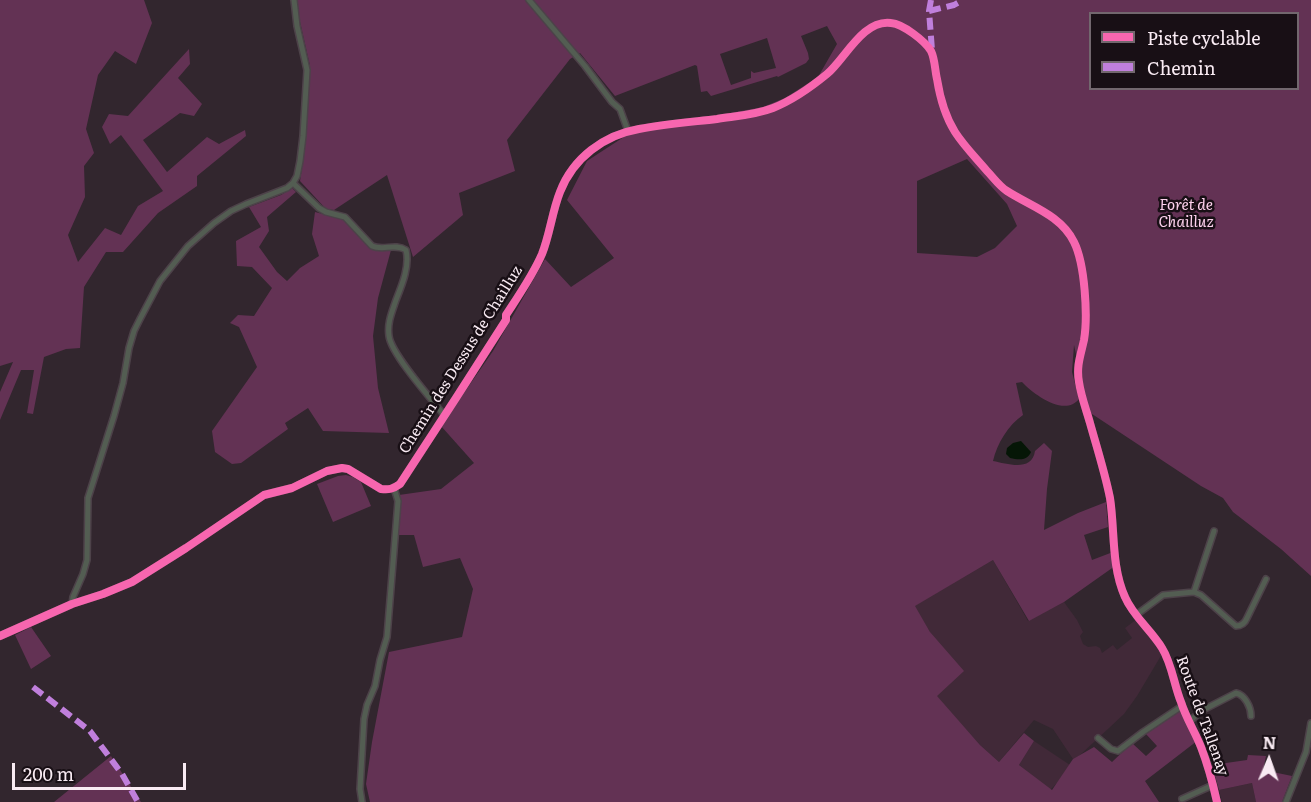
<!DOCTYPE html>
<meta charset="utf-8">
<style>
body{margin:0}
#map{position:relative;width:1311px;height:802px;overflow:hidden;background:#32262e;font-family:Literata,serif}
canvas{display:block}
.legend{position:absolute;left:1089px;top:12px;width:210px;height:78px;box-sizing:border-box;background:#180f15;border:2px solid #72676e;margin:0;padding:8px 10px;list-style:none;font-size:18px;color:#f9ebf3}
.legend li{display:flex;align-items:center;gap:12px;height:30px}
.legend b{width:30px;border:2px solid #72676e}
.north{position:absolute;left:1239px;top:730px;width:60px;height:60px;-webkit-text-stroke:4px #180f15;paint-order:stroke;rotate:2deg;font-size:16px;font-weight:700;line-height:24px;text-align:center;color:#f9ebf3}
.north::after{content:'';display:block;margin:auto;width:21px;height:27px;background:#f9ebf3;clip-path:polygon(50% 0,100% 100%,50% 72%,0 100%)}
.scale{position:absolute;left:12px;top:763px;width:174px;height:27px;box-sizing:border-box;border:3px solid #f9ebf3;border-top:0;padding-left:8px;font-size:18px;line-height:21px;white-space:nowrap;color:#f9ebf3;-webkit-text-stroke:4px #180f15;paint-order:stroke}
</style>
<div id="map">
<canvas width="1311" height="802"></canvas>
<ul class="legend">
<li><b style="height:8px;background:#f766af"></b>Piste cyclable</li>
<li><b style="height:8px;background:#c07fdc"></b>Chemin</li>
</ul>
<div class="north">N</div>
<div class="scale">200 m</div>
</div>
<script>
const ctx = document.querySelector('canvas').getContext('2d');
ctx.lineJoin = 'round';
function fillPath(path, color) {
  ctx.fillStyle = color;
  ctx.fill(path, 'evenodd');
}
function trace(path, color, width, dash) {
  ctx.strokeStyle = color;
  ctx.lineWidth = width;
  ctx.lineCap = dash ? 'butt' : 'round';
  ctx.setLineDash(dash || []);
  ctx.stroke(path);
}
function label(font, color, halo, rows, align = 'center') {
  ctx.font = font + ' Literata,serif';
  ctx.lineWidth = 5;
  ctx.setLineDash([]);
  ctx.textBaseline = 'middle';
  ctx.strokeStyle = halo;
  ctx.fillStyle = color;
  for (const [text, x, y, turn = 0] of rows) {
    ctx.save();
    ctx.translate(x, y);
    ctx.rotate((+turn || 0) * Math.PI / 180);
    ctx.textAlign = isNaN(turn) ? turn : align;
    if (halo) ctx.strokeText(text, 0, 0);
    ctx.fillText(text, 0, 0);
    ctx.restore();
  }
}
fillPath(new Path2D(`
 M 993,560 L 1028,621 L 1064,602 L 1077,620 L 1083,632 L 1080,636 L 1083,644 L 1088,647 L 1096,646 L 1100,648 L 1102,653 L 1113,645 L 1117,650 L 1132,638 L 1125,628 L 1137,619 L 1162,654 L 1137,696 L 1124,714 L 1079,756 L 1073,759 L 1053,729 L 1034,720 L 999,762 L 980,745 L 936,696 L 930,632 L 914,606 Z
 M 1034,741 L 1070,765 L 1058,782 L 1050,790 L 1019,765 Z
 M 1252,783 L 1256,802 L 1222,802 L 1219,790 Z`), '#412938');
fillPath(new Path2D(`
 M 0,0 L 144,0 L 152,23 L 136,64 L 115,51 L 98,75 L 86,129 L 94,153 L 84,166 L 85,197 L 68,235 L 78,262 L 105,228 L 121,235 L 138,206 L 163,191 L 121,135 L 110,144 L 102,127 L 109,114 L 128,116 L 189,49 L 190,64 L 178,78 L 202,104 L 194,116 L 180,113 L 143,140 L 167,172 L 207,137 L 219,144 L 245,130 L 246,136 L 197,176 L 197,186 L 158,213 L 123,252 L 106,252 L 84,287 L 80,348 L 66,349 L 44,357 L 33,414 L 27,413 L 34,370 L 21,370 L 0,420 L 0,392 L 13,362 L 0,366 Z
 M 297,0 L 1311,0 L 1311,576 L 1281,549 L 1233,512 L 1223,498 L 1201,486 L 1089,412 L 1074,345 L 1072,372 L 1079,399 C 1065,417 1034,395 1022,382 L 1016,383 L 1023,415 C 1008,425 997,444 993,461 C 1008,464 1032,472 1035,451 L 1044,443 L 1052,451 L 1047,489 L 1044,530 L 1078,513 L 1106,502 L 1108,527 L 1084,535 L 1092,560 L 1113,552 L 1115,566 L 1064,602 L 1029,621 L 993,560 L 915,606 L 930,632 L 964,671 L 937,696 L 980,745 L 999,762 L 1024,733 L 1034,741 L 1019,765 L 1052,790 L 1073,759 L 1094,747 L 1112,762 L 1132,743 L 1146,756 L 1157,746 L 1146,734 L 1180,711 L 1197,741 L 1145,781 L 1159,802 L 370,802 L 366,784 L 372,742 L 389,652 L 462,637 L 473,589 L 460,558 L 423,567 L 414,535 L 398,535 L 399,495 L 441,489 L 474,463 L 441,426 L 493,351 L 545,259 L 571,287 L 614,258 L 567,200 L 587,161 L 633,131 L 763,107 L 785,98 L 818,77 L 837,44 L 827,26 L 801,36 L 808,53 L 809,59 L 806,63 L 778,77 L 777,76 L 711,96 L 707,91 L 701,92 L 697,66 L 695,65 L 615,96 L 580,53 L 570,59 L 507,140 L 515,171 L 459,193 L 463,215 L 413,257 L 387,175 L 334,210 L 326,209 L 300,181 L 303,161 L 310,66 L 298,13 ZM 1090,14 L 1298,14 L 1298,88 L 1090,88 ZM 767,38 L 776,68 L 754,73 L 751,71 L 751,78 L 731,85 L 720,54 ZM 967,159 L 1007,204 L 1017,226 L 995,248 L 977,257 L 917,253 L 917,181 Z
 M 292,188 L 296,192 L 267,217 L 269,231 L 259,247 L 277,272 L 287,281 L 300,268 L 319,256 L 312,234 L 315,212 L 343,219 L 372,250 L 391,250 L 378,298 L 373,336 L 378,388 L 389,433 L 323,431 L 308,408 L 285,423 L 288,429 L 241,463 L 232,464 L 215,452 L 212,431 L 257,367 L 239,327 L 230,323 L 238,315 L 254,316 L 272,288 L 252,267 L 237,266 L 236,241 L 261,227 L 249,207 L 281,195 Z
 M 346,475 L 353,477 L 361,482 L 371,506 L 333,522 L 317,484 L 338,476 Z
 M 31,627 L 51,656 L 31,669 L 15,635 Z
 M 1248,755 L 1266,756 L 1263,770 L 1292,776 L 1282,802 L 1256,802 L 1252,783 L 1219,790 L 1212,765 L 1247,760 Z
 M 111,756 L 141,802 L 54,802 Z`), '#633254');
fillPath(new Path2D(`
 M 1021,441 L 1031,452 C 1027,461 1019,460 1010,458 L 1006,454 L 1007,448 L 1013,443 Z`), '#051606');
const street = new Path2D(`
 M 529,0 L 585,66 L 612,102 L 620,109 L 628,131
 M 293,183 L 319,208 L 326,212 L 345,217 L 372,246 C 383,251 395,243 406,250 C 410,266 402,285 396,300 C 392,312 387,323 389,336 C 391,354 432,400 445,416
 M 1194,592 L 1201,595 L 1236,626 C 1242,626 1245,623 1247,618 L 1266,579
 M 1194,592 L 1214,531
 M 72,604 L 73,597 L 83,574 L 87,560 L 88,498 L 114,416 L 123,383 L 129,348 L 134,331 L 140,319 L 160,281 L 188,246 L 214,223 L 231,211 L 246,204 L 287,188 L 293,183 L 297,176 L 300,161 L 303,136 L 307,70 L 297,26 L 294,0
 M 1136,615 L 1163,595 L 1194,592
 M 0,636 L 72,604 L 103,594 L 132,582 L 186,548 L 264,495 L 292,488 L 327,471 L 342,468 L 348,469 L 381,489 C 389,490 393,489 400,484 L 456,398 L 506,320 L 506,315 C 519,295 533,275 542,254 C 550,234 552,212 560,192 C 573,158 604,135 639,129 C 665,124 691,122 717,119 C 736,116 755,115 773,108 C 793,100 810,88 827,74 C 845,59 863,19 891,23 C 903,24 925,41 931,51 C 935,59 935,71 937,79 C 940,98 945,116 955,132 C 964,146 976,158 987,171 C 993,177 999,186 1007,191 C 1030,206 1061,215 1074,242 C 1085,264 1088,316 1084,340 C 1081,354 1076,366 1079,382 C 1081,396 1086,409 1090,423 C 1097,448 1105,473 1110,498 C 1115,530 1111,566 1125,597 C 1133,616 1151,630 1162,648 C 1172,664 1174,685 1181,702 C 1186,718 1195,732 1201,747 C 1208,765 1213,784 1217,802
 M 1189,722 L 1201,711 L 1236,693 C 1245,695 1251,707 1251,716
 M 1098,738 L 1111,749 L 1118,751 L 1143,732 L 1182,706
 M 1182,799 L 1213,785
 M 362,802 L 360,789 L 364,719 L 367,705 L 375,686 L 380,660 L 387,637 L 398,501 L 394,488
 M 1286,802 L 1306,752 L 1311,723`);
trace(street, '#4d4249', 8);
trace(street, '#535d52', 5);
trace(new Path2D(`
 M 931,0 L 929,11 L 932,50
 M 929,11 L 954,5 L 963,0
 M 33,687 L 90,731 L 122,774 L 138,802`), '#c07fdc', 6, [12, 6]);
trace(new Path2D(`
 M 0,636 L 72,604 L 103,594 L 132,582 L 186,548 L 264,495 L 292,488 L 327,471 L 342,468 L 348,469 L 381,489 C 389,490 393,489 400,484 L 456,398 L 506,320 L 506,315 C 519,295 533,275 542,254 C 550,234 552,212 560,192 C 573,158 604,135 639,129 C 665,124 691,122 717,119 C 736,116 755,115 773,108 C 793,100 810,88 827,74 C 845,59 863,19 891,23 C 903,24 925,41 931,51 C 935,59 935,71 937,79 C 940,98 945,116 955,132 C 964,146 976,158 987,171 C 993,177 999,186 1007,191 C 1030,206 1061,215 1074,242 C 1085,264 1088,316 1084,340 C 1081,354 1076,366 1079,382 C 1081,396 1086,409 1090,423 C 1097,448 1105,473 1110,498 C 1115,530 1111,566 1125,597 C 1133,616 1151,630 1162,648 C 1172,664 1174,685 1181,702 C 1186,718 1195,732 1201,747 C 1208,765 1213,784 1217,802`), '#f766af', 8);
label('italic 15px', '#fed2ee', '#180f15', [
 ["Forêt de",1186,206],
 ["Chailluz",1186,223]
]);
label('15px', '#f9ebf3', '#180f15', [
 ["Chemin des Dessus de Chailluz",461,360,-58],
 ["Route de Tallenay",1202,716,70]
]);
</script>
